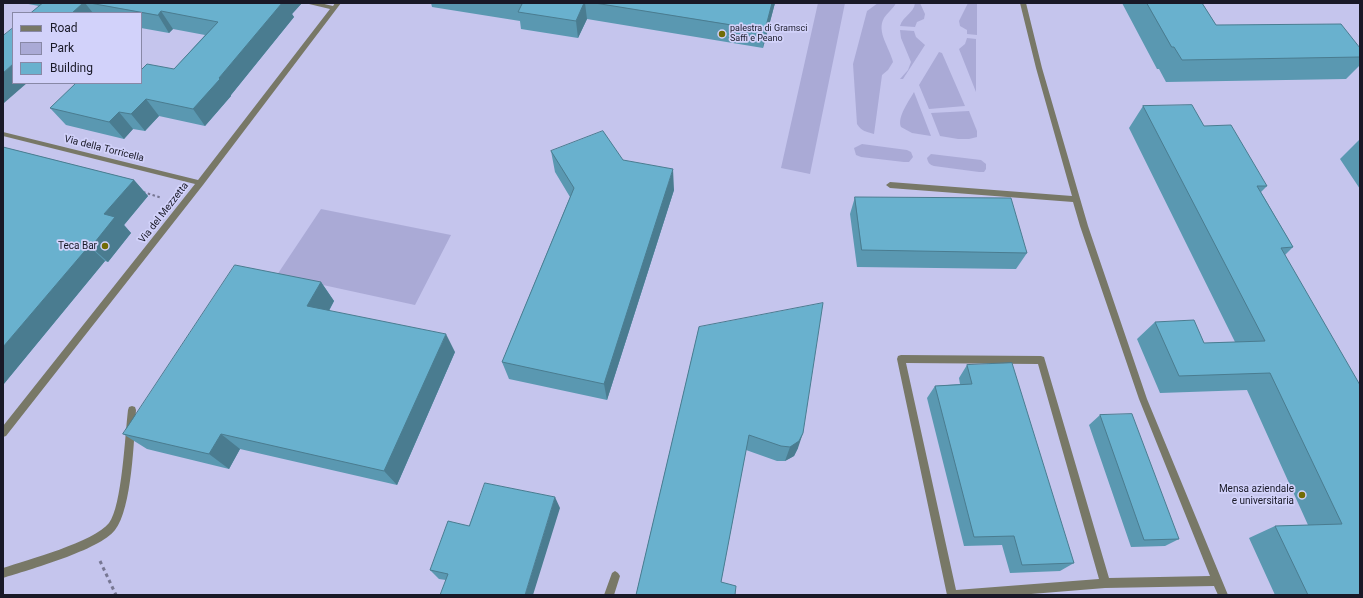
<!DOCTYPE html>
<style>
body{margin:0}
#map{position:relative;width:1363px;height:598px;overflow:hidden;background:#c5c5ed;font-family:Roboto,sans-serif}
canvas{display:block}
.frame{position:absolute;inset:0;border:4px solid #191927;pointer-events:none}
.legend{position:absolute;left:12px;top:12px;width:130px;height:72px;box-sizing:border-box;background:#d2d2fa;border:1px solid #8888a6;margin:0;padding:5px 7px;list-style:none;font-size:12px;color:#191927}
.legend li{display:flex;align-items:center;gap:8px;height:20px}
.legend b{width:20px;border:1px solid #8888a6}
</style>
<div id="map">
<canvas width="1363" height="598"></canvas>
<div class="frame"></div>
<ul class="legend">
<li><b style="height:5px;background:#787867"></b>Road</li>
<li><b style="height:11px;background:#aaaad6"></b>Park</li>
<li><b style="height:11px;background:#69b1ce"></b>Building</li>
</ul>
</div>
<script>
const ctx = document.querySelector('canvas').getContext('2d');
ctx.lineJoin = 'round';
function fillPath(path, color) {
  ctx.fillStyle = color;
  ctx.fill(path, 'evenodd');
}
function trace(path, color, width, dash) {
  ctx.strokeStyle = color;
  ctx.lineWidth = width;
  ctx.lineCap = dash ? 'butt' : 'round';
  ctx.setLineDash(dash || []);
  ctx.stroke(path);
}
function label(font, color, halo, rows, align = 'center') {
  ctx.font = font + ' Roboto,sans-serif';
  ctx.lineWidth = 3.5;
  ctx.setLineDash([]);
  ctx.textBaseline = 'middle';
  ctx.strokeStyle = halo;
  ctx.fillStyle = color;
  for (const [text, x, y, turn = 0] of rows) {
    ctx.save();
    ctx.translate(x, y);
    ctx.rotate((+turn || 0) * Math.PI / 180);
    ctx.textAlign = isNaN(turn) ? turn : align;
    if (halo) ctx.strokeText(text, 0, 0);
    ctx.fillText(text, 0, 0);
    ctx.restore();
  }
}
fillPath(new Path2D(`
 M 818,3 L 845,3 L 810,174 L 781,168 Z
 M 878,3 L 896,3 C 893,9 887,13 884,18 C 876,32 890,48 893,62 L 888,70 L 882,75 L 874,134 C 867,132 861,131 857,124 L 853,64 L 867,11 Z
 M 915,3 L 920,3 L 925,14 L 924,19 L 917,22 L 915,27 L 900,26 C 903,16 914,13 915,3 Z
 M 968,3 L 977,3 L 977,35 L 967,34 L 967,30 L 960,26 L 959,21 Z
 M 900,30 L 914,31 L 916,37 L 925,45 L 903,79 L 900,79 L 908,70 L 911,62 L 901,38 Z
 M 967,38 L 976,39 L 976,92 L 959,49 L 965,44 Z
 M 939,52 L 942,53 L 965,106 L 929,109 L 919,85 Z
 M 914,92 L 931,136 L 912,133 L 901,127 C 897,117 909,101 914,92 Z
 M 969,111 L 977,131 L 977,137 L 969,139 L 958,139 L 940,136 L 931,113 Z
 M 862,144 L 907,150 L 911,152 L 913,157 L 909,162 L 904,162 L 861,157 L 856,155 L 854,148 Z
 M 931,154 L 981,160 L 986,164 L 986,169 L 984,172 L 979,172 L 934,166 C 930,165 928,163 927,158 Z
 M 321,209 L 451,235 L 415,305 L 277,275 Z`), '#aaaad6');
trace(new Path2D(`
 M 143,192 L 162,198`), '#777793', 2, [2.5, 2.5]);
trace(new Path2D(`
 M 100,561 L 116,595`), '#777793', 3, [3.5, 3.5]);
fillPath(new Path2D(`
 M 1020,3 L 1026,3 L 1042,68 L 1088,226 L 1147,399 L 1228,595 L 1218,595 L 1214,586 L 1105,588 L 1019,595 L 947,595 L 897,359 L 898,356 L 901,355 L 1041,356 L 1044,357 L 1109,578 L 1210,576 L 1139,399 L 1080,226 L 1073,202 L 890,188 L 886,185 L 890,182 L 1072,196 L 1036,68 ZM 906,363 L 1038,364 L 1099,579 L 956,590 Z
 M 132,406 L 135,407 L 136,410 C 134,438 132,509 115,530 C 100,550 28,570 3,578 L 3,568 C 27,560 94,542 109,523 C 122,506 125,435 128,410 L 129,407 Z
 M 615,571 L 618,573 L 620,576 L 614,595 L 604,595 L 612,573 Z`), '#787867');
fillPath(new Path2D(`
 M 308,3 L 320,3 L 333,6 L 335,3 L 341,3 L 203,185 L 6,436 L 3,437 L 3,426 L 195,184 L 3,136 L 3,132 L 198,180 L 330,9 L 309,4 Z`), '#787867');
fillPath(new Path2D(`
 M 23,3 L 302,3 L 292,14 L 294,17 L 231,95 L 231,96 L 205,126 L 159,116 L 145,131 L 133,129 L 124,139 L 66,125 L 50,108 L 141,83 L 174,69 L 205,35 L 173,29 L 169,33 L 141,28 L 141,13 L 31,13 L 39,6 Z
 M 431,3 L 775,3 L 763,48 L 587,19 L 578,38 L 521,29 L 520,21 L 432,7 Z
 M 1122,3 L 1202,3 L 1216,25 L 1360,48 L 1360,65 L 1346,79 L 1166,82 L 1159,69 L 1157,69 Z
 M 1143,106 L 1204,126 L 1267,186 L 1261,192 L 1293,247 L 1285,255 L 1360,595 L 1275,595 L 1249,538 L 1275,526 L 1308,525 L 1247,390 L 1160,393 L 1137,339 L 1155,322 L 1204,343 L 1235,342 L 1129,128 Z
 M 1360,139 L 1360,189 L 1340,159 Z
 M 3,147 L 134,180 L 148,196 L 124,225 L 131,233 L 108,262 L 105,261 L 3,385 Z
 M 551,151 L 623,160 L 674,190 L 607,400 L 509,379 L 502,362 L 570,197 L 555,172 Z
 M 855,197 L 1027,253 L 1016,269 L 857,267 L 850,214 Z
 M 321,282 L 334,301 L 329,311 L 455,352 L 397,485 L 240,449 L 229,469 L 147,449 L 123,434 Z
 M 699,327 L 798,448 L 794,456 L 785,461 L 777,461 L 746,450 L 721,582 L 636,595 Z
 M 967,365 L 1074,563 L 1060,571 L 1010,573 L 1002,545 L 964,546 L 927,398 L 935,386 L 960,384 L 959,378 Z
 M 1100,415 L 1179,539 L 1165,546 L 1131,547 L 1089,425 Z
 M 560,508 L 446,580 L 439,579 L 430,570 L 469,526 Z`), '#5a98b1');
fillPath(new Path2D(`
 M 83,3 L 85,3 L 93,13 L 72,13 Z
 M 282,3 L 302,3 L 292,14 L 294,17 L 231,95 L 231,96 L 205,126 L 193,109 Z
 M 584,3 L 585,3 L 587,19 L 578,38 L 576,21 Z
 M 772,3 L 775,3 L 763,48 L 765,30 Z
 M 161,11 L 173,29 L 169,33 L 158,15 Z
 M 13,64 L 13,83 L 27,83 L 4,103 L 3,102 L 3,73 Z
 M 146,99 L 159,116 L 145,131 L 131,114 Z
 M 119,112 L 133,129 L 124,139 L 109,122 Z
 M 673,169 L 674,190 L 607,400 L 604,384 Z
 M 134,180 L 148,196 L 124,225 L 131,233 L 108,262 L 91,247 L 104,214 Z
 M 89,246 L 105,261 L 3,385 L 3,347 Z
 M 321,282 L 334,301 L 321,325 L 307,306 Z
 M 446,334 L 455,352 L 397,485 L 384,471 Z
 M 803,433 L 798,448 L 794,456 L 785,461 L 790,447 Z
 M 221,434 L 240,449 L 229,469 L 209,454 Z
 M 555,497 L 560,508 L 533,595 L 525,595 Z`), '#4a7c90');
const building = new Path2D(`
 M 43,3 L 83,3 L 72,13 L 31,13 Z
 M 90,3 L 282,3 L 219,78 L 220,79 L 193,109 L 146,99 L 131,114 L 119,112 L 109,122 L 50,108 L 76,83 L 141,83 L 141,70 L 147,64 L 174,69 L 218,22 L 161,11 L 158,15 Z
 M 517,3 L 584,3 L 576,21 L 518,12 L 522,4 Z
 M 595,3 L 772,3 L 765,30 Z
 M 1147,3 L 1202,3 L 1216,25 L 1341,24 L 1360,48 L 1360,57 L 1182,60 L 1174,47 L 1172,47 Z
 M 13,28 L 13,64 L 3,73 L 3,36 Z
 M 1192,105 L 1204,126 L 1231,125 L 1267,186 L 1257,186 L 1293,247 L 1281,248 L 1360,385 L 1360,595 L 1308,595 L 1275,526 L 1342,524 L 1270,373 L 1179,376 L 1155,322 L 1194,320 L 1204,343 L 1265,341 L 1143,106 Z
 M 603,131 L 623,160 L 673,169 L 604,384 L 502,362 L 574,188 L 551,151 Z
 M 3,147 L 134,180 L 104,214 L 115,217 L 91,247 L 89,246 L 3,347 Z
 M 855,197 L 1011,198 L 1027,253 L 862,250 Z
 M 235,265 L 321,282 L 307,306 L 446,334 L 384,471 L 221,434 L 209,454 L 123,434 Z
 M 823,303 L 803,433 L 799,441 L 790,447 L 781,446 L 749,435 L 721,582 L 736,586 L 735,595 L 636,595 L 699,327 Z
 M 1012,363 L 1074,563 L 1022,565 L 1014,536 L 974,537 L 935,386 L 972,384 L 967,365 Z
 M 1132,414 L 1179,539 L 1144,540 L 1100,415 Z
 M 485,483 L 555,497 L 525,595 L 440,595 L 448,574 L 430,570 L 448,521 L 469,526 Z`);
fillPath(building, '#69b1ce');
trace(building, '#4a7c90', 1);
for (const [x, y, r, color] of [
 [722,34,4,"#726c07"],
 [105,246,4,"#726c07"],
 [1302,495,4,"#726c07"]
]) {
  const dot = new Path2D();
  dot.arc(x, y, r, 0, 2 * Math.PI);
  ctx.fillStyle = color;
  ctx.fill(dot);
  trace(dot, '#d2d2fa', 1.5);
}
label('9px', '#191927', '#d2d2fa', [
 ["palestra di Gramsci",730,29],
 ["Saffi e Peano",730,39]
], 'left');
label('10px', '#191927', '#d2d2fa', [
 ["Via della Torricella",104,149,14],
 ["Via del Mezzetta",164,213,-52]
]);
label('10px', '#191927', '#d2d2fa', [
 ["Teca Bar",97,246],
 ["Mensa aziendale",1294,489],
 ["e universitaria",1294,501]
], 'right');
</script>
